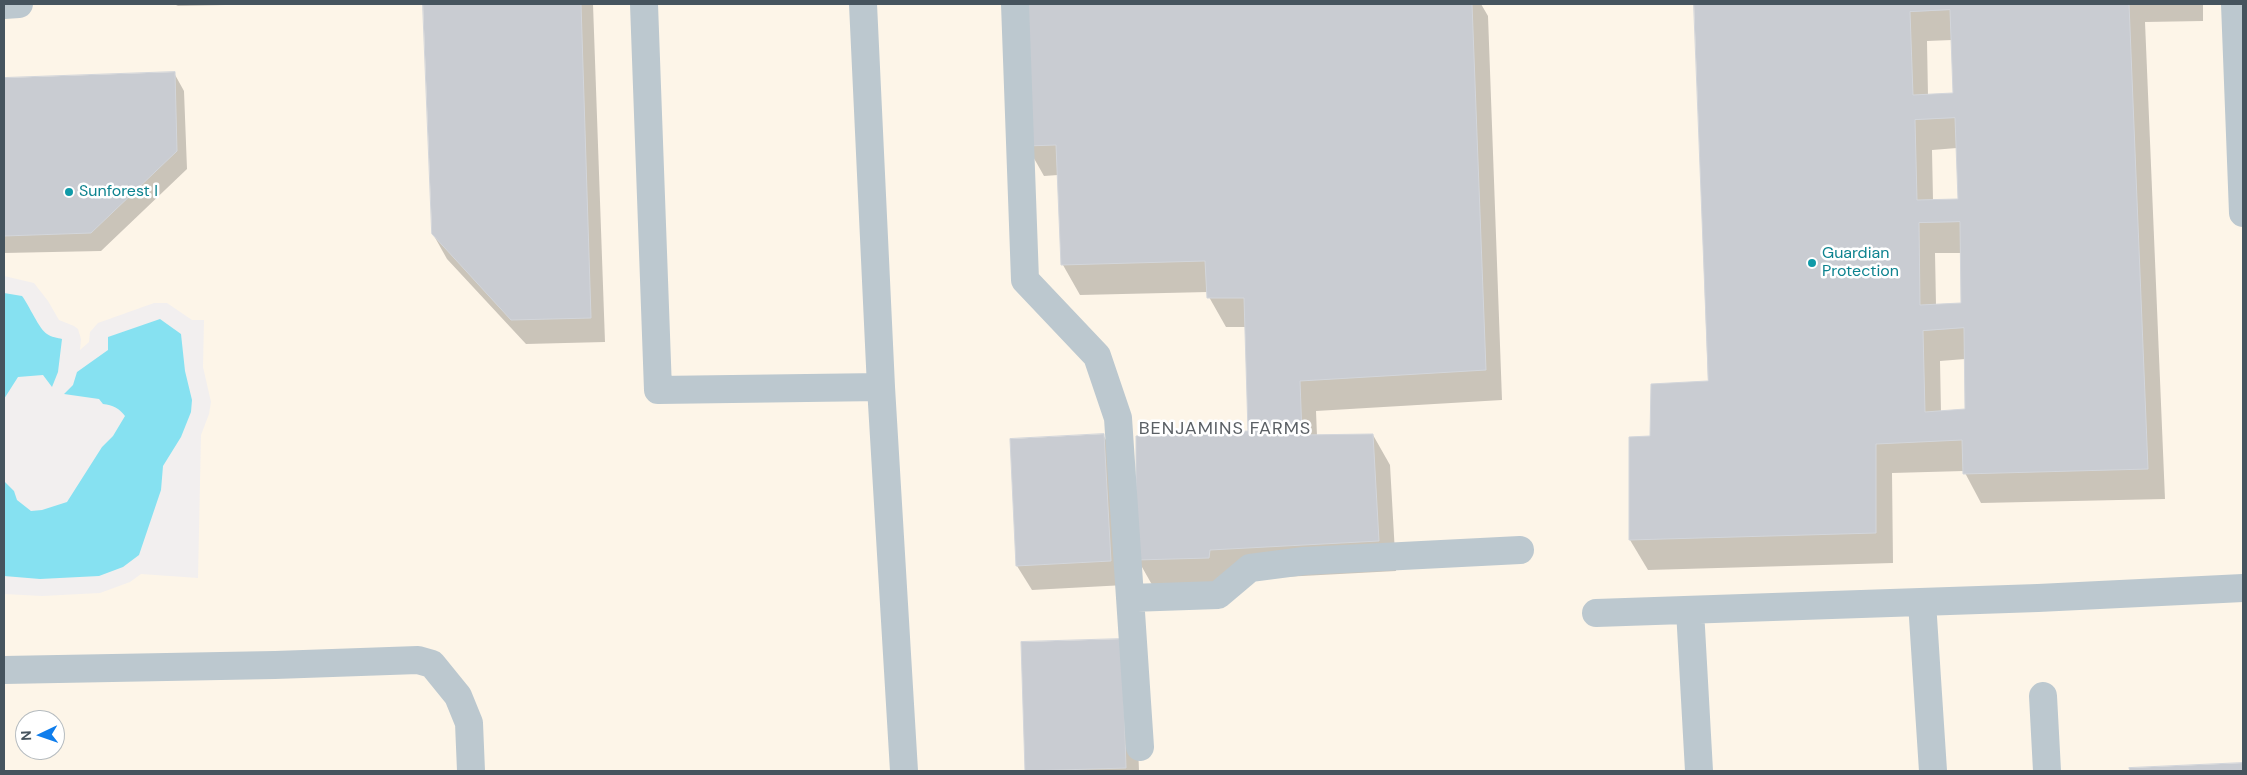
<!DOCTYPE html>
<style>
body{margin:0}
#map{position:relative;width:2247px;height:775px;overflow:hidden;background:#f2efef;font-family:"DM Sans",sans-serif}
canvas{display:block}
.frame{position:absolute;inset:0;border:5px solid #46545e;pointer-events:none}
.north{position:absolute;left:15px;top:710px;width:50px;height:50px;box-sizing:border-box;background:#fff;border:1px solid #b5bbbf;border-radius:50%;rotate:267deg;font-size:14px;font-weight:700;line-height:20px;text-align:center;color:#46545e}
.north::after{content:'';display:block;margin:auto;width:18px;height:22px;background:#0f7dec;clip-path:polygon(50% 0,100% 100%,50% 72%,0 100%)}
</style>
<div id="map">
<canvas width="2247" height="775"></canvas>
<div class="frame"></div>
<div class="north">N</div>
</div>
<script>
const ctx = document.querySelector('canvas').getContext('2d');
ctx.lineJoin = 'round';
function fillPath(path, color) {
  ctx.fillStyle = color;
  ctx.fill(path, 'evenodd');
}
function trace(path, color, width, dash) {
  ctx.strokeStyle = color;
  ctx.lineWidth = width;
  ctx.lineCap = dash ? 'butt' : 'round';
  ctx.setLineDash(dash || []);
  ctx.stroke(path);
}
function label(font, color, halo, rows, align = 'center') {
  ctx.font = font + ' "DM Sans",sans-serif';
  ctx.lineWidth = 5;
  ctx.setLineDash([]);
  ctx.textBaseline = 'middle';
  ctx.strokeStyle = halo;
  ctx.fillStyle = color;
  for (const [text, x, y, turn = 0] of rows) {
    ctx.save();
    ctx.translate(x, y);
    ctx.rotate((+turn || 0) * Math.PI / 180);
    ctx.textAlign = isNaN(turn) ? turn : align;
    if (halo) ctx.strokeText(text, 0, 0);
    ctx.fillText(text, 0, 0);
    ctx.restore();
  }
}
fillPath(new Path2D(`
 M 4,4 L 2243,4 L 2243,771 L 4,771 L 4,594 L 42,596 L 100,593 L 130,582 L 141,574 L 198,578 L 201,435 L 209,414 L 211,402 L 203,367 L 204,320 L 192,320 L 167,303 L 154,303 L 98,323 L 90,332 L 89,342 L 80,350 L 81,339 L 78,329 L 74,326 L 59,320 L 48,301 L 34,283 L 4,276 ZM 25,720 L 55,720 L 55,750 L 25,750 Z`), '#fdf5e8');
fillPath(new Path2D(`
 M 4,293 L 22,296 C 29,305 39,329 47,334 C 51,337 58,338 62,339 L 58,372 L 52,387 L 43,375 L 18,377 L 4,399 Z
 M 160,319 L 181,334 L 185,371 L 192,400 L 191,412 L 181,437 L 163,466 L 161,490 L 139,555 L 123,567 L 99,576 L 40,579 L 4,576 L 4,481 L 14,491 L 17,500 L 31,511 L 42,510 L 67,502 L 102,447 L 113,436 L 125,416 C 119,408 113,405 103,404 L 99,399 L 64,394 L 73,385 L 77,372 L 108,350 L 108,337 Z`), '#86e1f1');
fillPath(new Path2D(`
 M 174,4 L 274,4 L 178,6 Z
 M 424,4 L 593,4 L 605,342 L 526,344 L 447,259 L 433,234 Z
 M 1024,4 L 1481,4 L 1488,16 L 1502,400 L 1316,411 L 1317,436 L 1373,435 L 1390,465 L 1396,571 L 1227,580 L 1155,590 L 1138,560 L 1250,433 L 1246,327 L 1226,327 L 1209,297 L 1208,292 L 1080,295 L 1063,265 L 1058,175 L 1044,176 L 1027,146 Z
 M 1695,4 L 2203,4 L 2203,21 L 2145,22 L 2165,499 L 1981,503 L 1964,471 L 1892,473 L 1893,563 L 1648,570 L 1630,540 L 1652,437 L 1710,382 ZM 1952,40 L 1954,95 L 1928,96 L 1927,41 ZM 1957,148 L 1959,200 L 1933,200 L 1932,150 ZM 1935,253 L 1961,253 L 1962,304 L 1936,305 ZM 1965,359 L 1966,411 L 1941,412 L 1940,361 Z
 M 174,73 L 184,91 L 187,169 L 101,251 L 4,253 L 4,79 Z
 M 1103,435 L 1118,460 L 1125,585 L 1032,590 L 1017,566 Z
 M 1022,643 L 1135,665 L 1139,771 L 1026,771 Z
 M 2243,764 L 2243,771 L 2131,771 L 2131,769 Z`), '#0003');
const building = new Path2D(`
 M 423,4 L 581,4 L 591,318 L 511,320 L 432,234 Z
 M 1023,4 L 1472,4 L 1486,370 L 1300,381 L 1302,435 L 1373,434 L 1379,541 L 1210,550 L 1209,558 L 1136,560 L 1136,436 L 1248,431 L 1244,298 L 1207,298 L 1205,261 L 1061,265 L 1056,145 L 1026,146 Z
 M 1694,4 L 2129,4 L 2148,469 L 1963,474 L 1962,440 L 1876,444 L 1876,533 L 1629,540 L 1629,437 L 1650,436 L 1651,384 L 1708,381 ZM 1950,10 L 1953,93 L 1913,95 L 1910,12 ZM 1955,118 L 1958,199 L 1917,200 L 1915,120 ZM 1960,222 L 1961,303 L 1920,305 L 1919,223 ZM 1964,328 L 1965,409 L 1925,412 L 1923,331 Z
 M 175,72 L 177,151 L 91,233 L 4,236 L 4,78 Z
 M 1104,434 L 1111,561 L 1016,566 L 1010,439 Z
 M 1122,639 L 1126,768 L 1025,771 L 1021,642 Z
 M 2243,763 L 2243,771 L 2130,771 L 2129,768 Z`);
fillPath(building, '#c9ccd2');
trace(building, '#d3d6db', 1);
trace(new Path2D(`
 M 644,4 L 658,390 L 881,387 L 863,4
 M 1015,4 L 1025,280 L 1097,356 L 1118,418 L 1140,747
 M 2235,4 L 2243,213
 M 4,5 L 19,4
 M 881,387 L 904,771
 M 1130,598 L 1218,595 L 1250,568 L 1304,561 L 1520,550
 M 1922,602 L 1933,771
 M 1690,610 L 1699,771
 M 1596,613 L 2038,598 L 2243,588
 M 4,670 L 275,665 L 418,660 L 432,664 L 458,696 L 469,723 L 471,771
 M 2043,696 L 2047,771`), '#bcc8cf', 28);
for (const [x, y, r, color] of [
 [69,192,5,"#0f9aa8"],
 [1812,263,5,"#0f9aa8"]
]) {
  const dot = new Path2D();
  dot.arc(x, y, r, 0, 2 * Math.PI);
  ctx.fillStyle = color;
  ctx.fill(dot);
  trace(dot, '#fff', 2);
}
label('16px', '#0d838f', '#fff', [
 ["Sunforest I",79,192],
 ["Guardian",1822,254],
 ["Protection",1822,272]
], 'left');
ctx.letterSpacing = '1px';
label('18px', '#5b6065', '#fff', [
 ["BENJAMINS FARMS",1225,429]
]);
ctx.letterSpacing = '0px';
</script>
